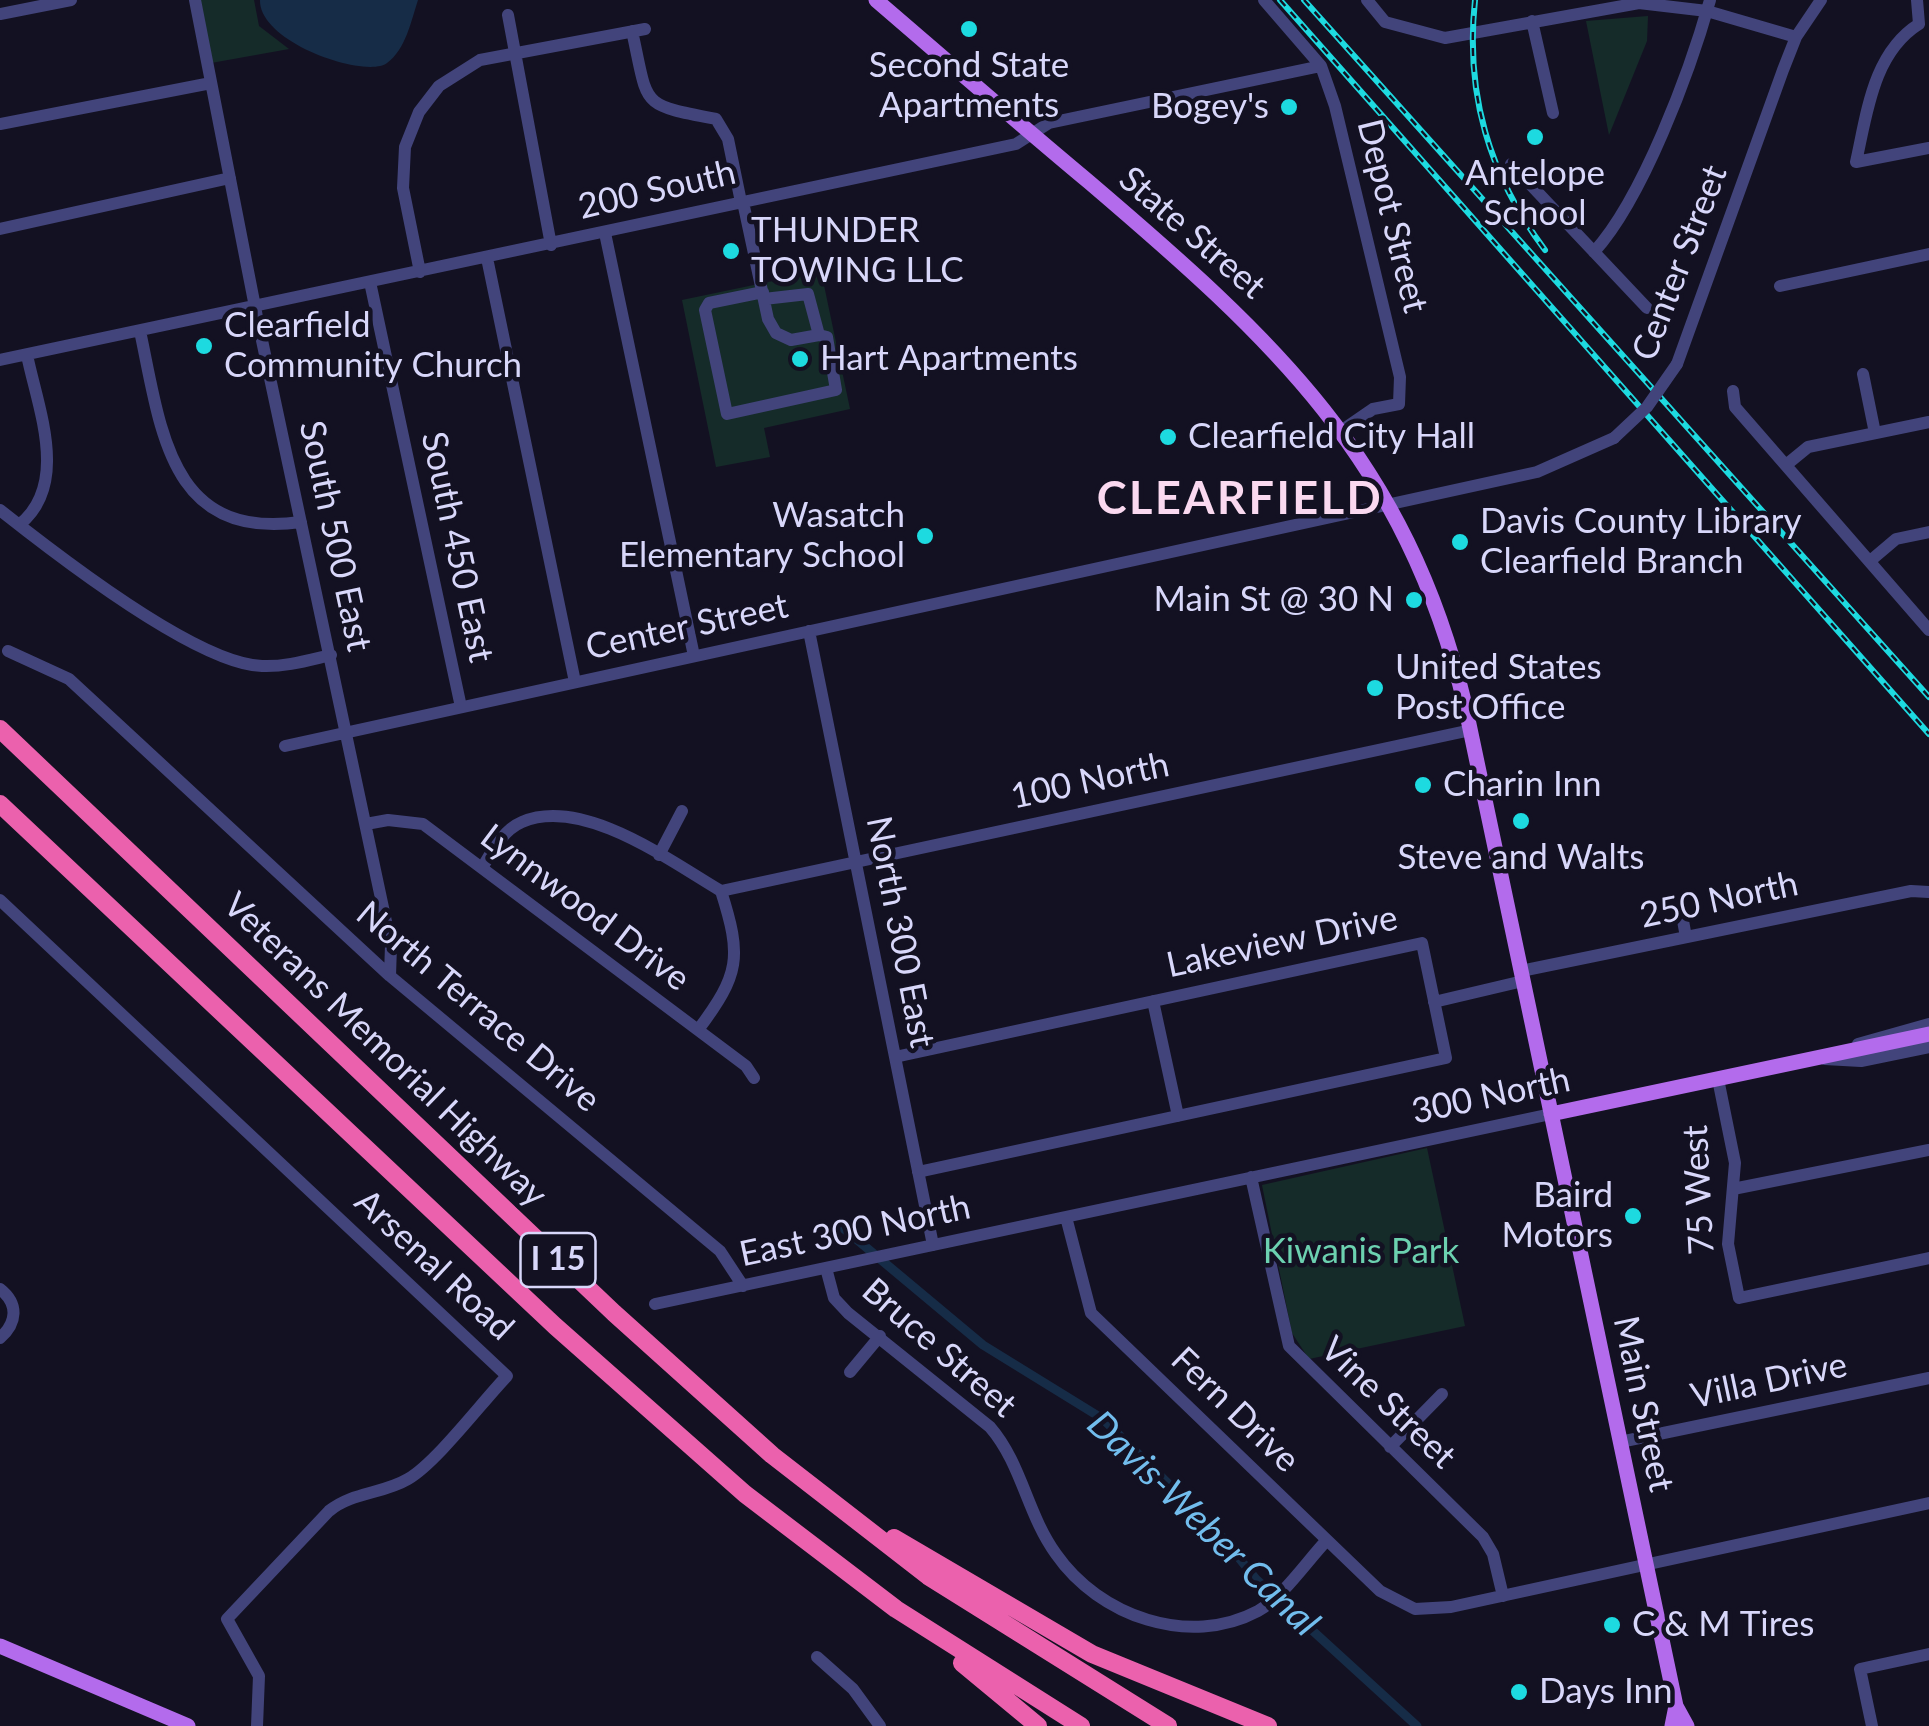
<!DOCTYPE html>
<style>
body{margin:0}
canvas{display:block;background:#131122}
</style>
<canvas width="1929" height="1726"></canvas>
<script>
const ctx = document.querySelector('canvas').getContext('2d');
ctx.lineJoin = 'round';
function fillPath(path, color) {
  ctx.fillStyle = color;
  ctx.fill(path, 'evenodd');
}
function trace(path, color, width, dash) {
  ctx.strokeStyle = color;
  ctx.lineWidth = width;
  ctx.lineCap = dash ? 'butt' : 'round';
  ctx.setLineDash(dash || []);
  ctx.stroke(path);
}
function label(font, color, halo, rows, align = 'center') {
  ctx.font = font + ' Lato,sans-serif';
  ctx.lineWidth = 9;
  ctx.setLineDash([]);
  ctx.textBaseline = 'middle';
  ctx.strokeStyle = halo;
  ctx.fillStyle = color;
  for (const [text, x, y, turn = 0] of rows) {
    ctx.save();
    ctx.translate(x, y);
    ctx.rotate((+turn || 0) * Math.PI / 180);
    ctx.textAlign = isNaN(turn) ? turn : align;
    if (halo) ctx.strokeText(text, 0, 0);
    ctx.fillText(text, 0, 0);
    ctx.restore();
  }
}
fillPath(new Path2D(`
 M 199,0 L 254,0 L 259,26 L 289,49 L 211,63 Z
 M 1648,16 L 1647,41 L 1609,135 L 1586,21 Z
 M 821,271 L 850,409 L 764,428 L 770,457 L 716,467 L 682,300 Z
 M 1427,1148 L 1465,1326 L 1309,1359 L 1292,1333 L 1262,1185 Z`), '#152b29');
fillPath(new Path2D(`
 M 260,0 L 418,0 C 411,21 406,49 387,63 C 366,79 259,43 260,0 Z`), '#162c47');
trace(new Path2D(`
 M 837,1223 L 983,1345 L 1103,1419 L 1222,1537 L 1256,1579 L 1417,1726`), '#162c47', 9);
trace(new Path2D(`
 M 195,0 L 257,317 L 391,945 L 390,976
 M 1264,0 L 1321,66 L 1335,106 L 1400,377 L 1399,404 L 1373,409 L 1341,431
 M 1367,0 L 1385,22 L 1445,38 L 1639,3 L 1707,11 L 1796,37
 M 1917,0 L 1919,24
 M 0,14 L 71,0
 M 508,15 L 551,245
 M 1532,21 L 1553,113
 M 1919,24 C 1873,53 1867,113 1856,162 L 1929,148
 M 632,31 C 649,107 638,104 716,119 L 728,139 L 741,202
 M 0,124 L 211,83
 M 1511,164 L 1647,308
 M 743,202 L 768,319 L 776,333 L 791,340 L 819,335 L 808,294 L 764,299
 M 0,229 L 230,178
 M 605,233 L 694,656
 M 1594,252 C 1643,198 1690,71 1710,0
 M 487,258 L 575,682
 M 420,272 L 403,188 L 405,147 L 419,112 L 439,86 L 480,60 L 645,29
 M 370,282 L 461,707
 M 1780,286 L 1929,254
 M 763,292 L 709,303 L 705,310 L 727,414 L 836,390 L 827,337 L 819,335
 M 140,331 C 161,429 169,541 301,522
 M 0,360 L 1016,144 L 1049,123 L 1321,66
 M 1677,364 L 1783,70 L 1796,37 L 1821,0
 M 1863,374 L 1875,433
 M 1733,391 L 1735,407 L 1929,630
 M 1786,465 L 1808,447 L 1929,422
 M 0,510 C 53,552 196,664 262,666 C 285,667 309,660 331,655
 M 19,525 C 70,484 38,409 27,355
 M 1870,561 L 1896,539 L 1929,532
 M 809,631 L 933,1245
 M 8,651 L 69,679 L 390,976 L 720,1251 L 743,1286
 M 285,746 L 1537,472 L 1614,438
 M 366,824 L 388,820 L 423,824 L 746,1066 L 754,1078
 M 659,855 L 682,811
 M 482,868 C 492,851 503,830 522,822 C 583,796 670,861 721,891 C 742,957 740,974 698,1030
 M 721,891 L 1471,730
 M 0,900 L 507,1376 C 482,1402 436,1463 408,1479 C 383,1494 352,1492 329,1511 L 227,1619 L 259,1676 L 257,1726
 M 1681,910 L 1686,937
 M 1521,971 L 1911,891 L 1929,892
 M 1153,1001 L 1178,1116
 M 1434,1002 L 1523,981
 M 1858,1044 L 1929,1024
 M 895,1057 L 1422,943 L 1446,1058 L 918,1172
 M 1825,1059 L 1861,1061 L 1929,1047
 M 1718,1079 L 1735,1163 L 1728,1244 L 1739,1298 L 1929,1258
 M 1251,1177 L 1289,1346 L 1483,1537 L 1493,1554 L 1503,1596
 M 1733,1189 L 1929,1150
 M 1066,1217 L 1091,1313 L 1380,1591 L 1415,1609 L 1451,1607 L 1929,1503
 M 826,1268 L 834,1298 L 848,1313 L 990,1427 C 1022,1464 1027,1514 1056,1554 C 1099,1616 1189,1648 1258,1611 C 1283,1597 1307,1561 1327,1540
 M 0,1289 C 19,1304 17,1323 0,1338
 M 655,1304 L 1551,1114
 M 850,1372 L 880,1336
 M 1620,1442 L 1929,1378
 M 1390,1447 L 1442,1394
 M 817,1657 L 853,1689 L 880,1726
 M 1872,1726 L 1860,1669 L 1929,1654`), '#42447b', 12);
trace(new Path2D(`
 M 876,0 C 947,61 1017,122 1089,182 C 1273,339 1406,459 1465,705 L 1676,1706 L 1687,1726
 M 1551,1114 L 1929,1034
 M 0,1646 L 188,1726
 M 1672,1726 L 1676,1706`), '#b36bec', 15);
trace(new Path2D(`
 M 0,729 L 614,1313 L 772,1455 L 928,1576 L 1168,1726
 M 0,804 L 555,1326 L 745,1494 L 896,1609 L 1081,1726
 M 894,1538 L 1092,1654 L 1268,1726
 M 962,1663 L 1038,1726`), '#eb61ad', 18);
const rail = new Path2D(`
 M 1280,0 L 1929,734
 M 1304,0 L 1929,697
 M 1475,0 C 1465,94 1489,175 1545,250`);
trace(rail, '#1ddae0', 6);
trace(rail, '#131122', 2.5, [8]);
trace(new Path2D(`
 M 1614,438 L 1647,407 L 1677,364`), '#42447b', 12);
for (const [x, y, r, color] of [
 [969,29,10,"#1ddae0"],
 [1289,107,10,"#1ddae0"],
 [1535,137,10,"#1ddae0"],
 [731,251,10,"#1ddae0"],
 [204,346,10,"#1ddae0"],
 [800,359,10,"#1ddae0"],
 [1168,437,10,"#1ddae0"],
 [925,536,10,"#1ddae0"],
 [1460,542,10,"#1ddae0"],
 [1414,600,10,"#1ddae0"],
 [1375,688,10,"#1ddae0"],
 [1423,785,10,"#1ddae0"],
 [1521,821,10,"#1ddae0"],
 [1633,1216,10,"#1ddae0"],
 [1612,1625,10,"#1ddae0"],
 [1519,1692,10,"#1ddae0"]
]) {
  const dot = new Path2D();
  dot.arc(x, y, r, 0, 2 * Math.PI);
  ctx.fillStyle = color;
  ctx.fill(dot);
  trace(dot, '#131122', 4);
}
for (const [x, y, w] of [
 [558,1260,75]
]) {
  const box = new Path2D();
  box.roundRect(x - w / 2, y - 27, w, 54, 8);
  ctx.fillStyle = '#131122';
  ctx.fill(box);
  trace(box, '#d8d7fa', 2.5);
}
label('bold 32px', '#d8d7fa', null, [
 ["I 15",558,1260]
]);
label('35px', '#d8d7fa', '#131122', [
 ["Second State",969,66,"center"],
 ["Apartments",969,106,"center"],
 ["Bogey's",1269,107,"right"],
 ["Antelope",1535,174,"center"],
 ["School",1535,214,"center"],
 ["THUNDER",751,231],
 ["TOWING LLC",751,271],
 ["Clearfield",224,326],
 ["Community Church",224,366],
 ["Hart Apartments",820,359],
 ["Clearfield City Hall",1188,437],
 ["Wasatch",905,516,"right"],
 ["Elementary School",905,556,"right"],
 ["Davis County Library",1480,522],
 ["Clearfield Branch",1480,562],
 ["Main St @ 30 N",1394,600,"right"],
 ["United States",1395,668],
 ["Post Office",1395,708],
 ["Charin Inn",1443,785],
 ["Steve and Walts",1521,858,"center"],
 ["Baird",1613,1196,"right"],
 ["Motors",1613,1236,"right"],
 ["C & M Tires",1632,1625],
 ["Days Inn",1539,1692]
], 'left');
label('35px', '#d8d7fa', '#131122', [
 ["200 South",657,190,-13],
 ["Depot Street",1392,216,76],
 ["State Street",1192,233,41],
 ["Center Street",1680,263,-69],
 ["South 500 East",335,536,78],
 ["South 450 East",457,547,78],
 ["Center Street",687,627,-12],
 ["100 North",1090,781,-12],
 ["250 North",1719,900,-12],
 ["Lynnwood Drive",585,908,37],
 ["North 300 East",900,932,79],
 ["Lakeview Drive",1282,942,-12],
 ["North Terrace Drive",478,1007,40],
 ["Veterans Memorial Highway",385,1050,44],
 ["300 North",1491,1096,-12],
 ["75 West",1699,1190,-93],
 ["East 300 North",855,1231,-12],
 ["Arsenal Road",434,1265,43],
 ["Bruce Street",939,1348,41],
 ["Villa Drive",1769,1381,-12],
 ["Vine Street",1388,1403,44],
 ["Main Street",1643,1404,78],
 ["Fern Drive",1235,1410,44]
]);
label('35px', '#6cd1b0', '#131122', [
 ["Kiwanis Park",1361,1252]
]);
label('italic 38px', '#72bded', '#131122', [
 ["Davis-Weber Canal",1203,1524,44]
]);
ctx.letterSpacing = '2.5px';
label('bold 45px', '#fad9f0', '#131122', [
 ["CLEARFIELD",1240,499]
]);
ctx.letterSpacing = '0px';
</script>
